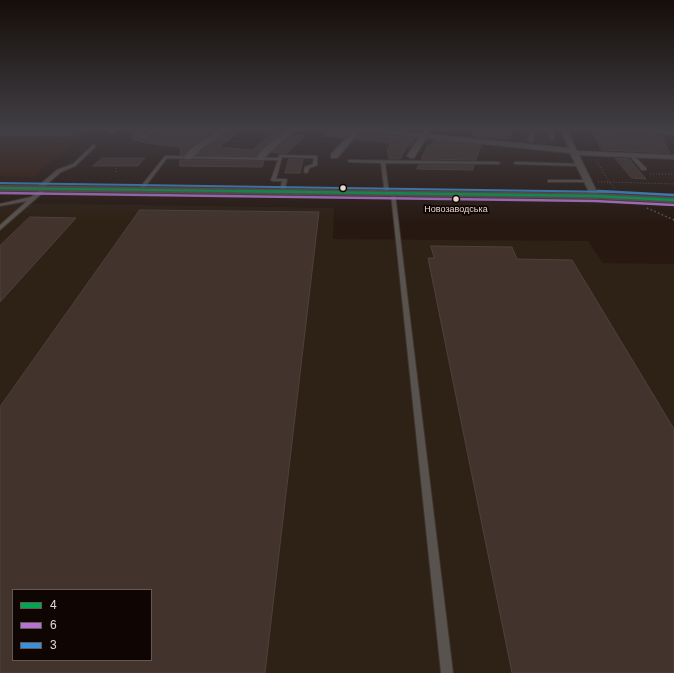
<!DOCTYPE html>
<meta charset="utf-8">
<style>
body{margin:0}
#map{position:relative;width:674px;height:673px;overflow:hidden;background:#271912;font-family:Arial,sans-serif}
canvas{display:block}
.legend{position:absolute;left:12px;top:589px;width:140px;height:72px;box-sizing:border-box;background:#0f0502;border:1px solid #655954;margin:0;padding:5px 7px;list-style:none;font-size:12px;color:#e7d6ce}
.legend li{display:flex;align-items:center;gap:8px;height:20px}
.legend b{width:20px;border:1px solid #655954}
</style>
<div id="map">
<canvas width="674" height="673"></canvas>
<ul class="legend">
<li><b style="height:5px;background:#00a651"></b>4</li>
<li><b style="height:5px;background:#b673d3"></b>6</li>
<li><b style="height:5px;background:#3a90db"></b>3</li>
</ul>
</div>
<script>
const ctx = document.querySelector('canvas').getContext('2d');
ctx.lineJoin = 'round';
function fillPath(path, color) {
  ctx.fillStyle = color;
  ctx.fill(path, 'evenodd');
}
function trace(path, color, width, dash) {
  ctx.strokeStyle = color;
  ctx.lineWidth = width;
  ctx.lineCap = dash ? 'butt' : 'round';
  ctx.setLineDash(dash || []);
  ctx.stroke(path);
}
function label(font, color, halo, rows, align = 'center') {
  ctx.font = font + ' Arial,sans-serif';
  ctx.lineWidth = 3.5;
  ctx.setLineDash([]);
  ctx.textBaseline = 'middle';
  ctx.strokeStyle = halo;
  ctx.fillStyle = color;
  for (const [text, x, y, turn = 0] of rows) {
    ctx.save();
    ctx.translate(x, y);
    ctx.rotate((+turn || 0) * Math.PI / 180);
    ctx.textAlign = isNaN(turn) ? turn : align;
    if (halo) ctx.strokeText(text, 0, 0);
    ctx.fillText(text, 0, 0);
    ctx.restore();
  }
}
fillPath(new Path2D(`
 M 0,129 L 89,129 L 33,177 L 0,176 Z`), '#371a0c');
fillPath(new Path2D(`
 M 522,129 L 553,129 L 557,145 L 521,142 Z
 M 0,203 L 334,208 L 333,239 L 588,241 L 603,263 L 674,264 L 674,673 L 0,673 ZM 13,590 L 151,590 L 151,660 L 13,660 Z`), '#2e2115');
fillPath(new Path2D(`
 M 0,129 L 80,129 L 71,137 L 0,136 Z`), '#204027');
const building = new Path2D(`
 M 133,129 L 150,129 L 141,135 L 140,138 L 142,140 L 147,139 L 162,129 L 218,129 L 193,145 L 184,155 L 180,155 L 181,147 L 140,142 L 142,141 L 133,140 Z
 M 230,129 L 243,129 L 219,147 L 252,150 L 273,133 L 281,133 L 262,148 L 256,156 L 197,155 Z
 M 325,129 L 352,129 L 352,130 L 344,138 L 324,136 Z
 M 473,129 L 512,129 L 511,139 L 475,137 L 473,136 Z
 M 591,130 L 661,136 L 670,153 L 602,150 Z
 M 361,133 L 415,138 L 410,147 L 407,146 L 400,159 L 389,159 L 387,149 L 391,143 L 355,139 Z
 M 292,135 L 305,136 L 286,154 L 272,152 Z
 M 434,140 L 481,145 L 476,160 L 421,159 L 428,145 L 432,145 Z
 M 102,158 L 145,158 L 138,166 L 93,166 Z
 M 615,158 L 629,159 L 646,179 L 632,178 Z
 M 289,159 L 303,159 L 300,173 L 285,173 Z
 M 180,160 L 185,160 L 264,161 L 262,167 L 180,166 Z
 M 419,165 L 474,165 L 473,170 L 417,169 Z
 M 140,210 L 319,212 L 265,673 L 0,673 L 0,407 ZM 13,590 L 151,590 L 151,660 L 13,660 Z
 M 30,217 L 76,218 L 0,302 L 0,246 Z
 M 431,246 L 512,247 L 517,259 L 572,260 L 674,429 L 674,673 L 512,673 L 428,258 L 434,258 Z`);
fillPath(building, '#42332d');
trace(building, '#4e413c', 1);
const service = new Path2D(`
 M 530,129 L 534,129 L 533,141 L 531,142 L 529,141 Z
 M 548,129 L 552,129 L 554,140 L 551,139 Z
 M 93,145 L 96,146 L 75,166 L 61,172 L 40,190 L 36,190 L 36,188 L 57,170 L 73,164 Z
 M 630,154 L 632,154 L 646,168 L 646,170 L 642,170 L 630,156 Z
 M 279,155 L 317,156 L 317,165 L 309,168 L 308,172 L 306,173 L 304,172 L 305,167 L 313,164 L 314,158 L 282,157 L 276,179 L 285,179 L 287,180 L 284,192 L 282,193 L 280,192 L 282,181 L 273,181 L 271,180 L 278,160 L 167,158 L 142,191 L 138,190 L 165,156 L 166,156 L 278,158 Z
 M 349,160 L 498,162 L 500,163 L 498,164 L 385,163 L 389,194 L 387,195 L 385,194 L 381,163 L 350,162 L 348,161 Z
 M 515,162 L 580,164 L 582,165 L 580,166 L 516,164 L 514,163 Z
 M 548,180 L 587,180 L 589,181 L 587,182 L 548,182 Z
 M 43,188 L 47,189 L 0,230 L 0,225 L 27,201 L 0,206 L 0,204 L 31,197 Z
 M 391,193 L 395,194 L 453,673 L 441,673 Z`);
const minor = new Path2D(`
 M 111,129 L 118,129 L 112,134 L 109,132 Z
 M 153,129 L 161,129 L 146,138 L 142,138 L 142,136 Z
 M 221,129 L 229,129 L 200,150 L 191,159 L 185,159 L 185,155 L 194,146 Z
 M 289,129 L 296,129 L 269,153 L 263,160 L 257,160 L 256,158 L 263,149 Z
 M 353,129 L 378,129 L 422,134 L 424,129 L 431,129 L 428,134 L 569,148 L 560,129 L 566,129 L 577,151 L 674,155 L 674,159 L 579,155 L 599,196 L 595,199 L 591,196 L 570,153 L 426,138 L 414,158 L 411,158 L 407,156 L 419,137 L 360,131 L 337,158 L 331,158 L 331,154 L 354,130 Z
 M 617,129 L 674,131 L 674,135 L 620,131 Z`);
const tertiary = new Path2D(`
 M 0,185 L 595,193 L 674,197 L 674,203 L 595,199 L 0,191 Z`);
trace(service, '#40342e', 2);
trace(minor, '#40342e', 2);
trace(tertiary, '#40342e', 2);
trace(new Path2D(`
 M 579,129 L 588,146
 M 597,162 L 609,182 L 674,184
 M 116,165 L 116,172
 M 650,174 L 674,174
 M 598,182 L 609,182 L 615,188`), '#615a57', 1, [1, 2]);
trace(new Path2D(`
 M 647,208 L 674,220`), '#615a57', 1.5, [1.5, 2.5]);
fillPath(service, '#58534f');
fillPath(minor, '#58534f');
fillPath(tertiary, '#58534f');
trace(new Path2D(`
 M 0,188 L 310,192`), '#00a651', 2);
trace(new Path2D(`
 M 236,191 L 595,196 L 674,200`), '#00a651', 2.5);
trace(new Path2D(`
 M 0,193 L 595,201 L 674,205`), '#b673d3', 2.5);
trace(new Path2D(`
 M 0,183 L 618,192`), '#3a90db', 2);
trace(new Path2D(`
 M 598,191 L 674,195`), '#3a90db', 2.5);
const sky = ctx.createLinearGradient(0, 0, 0, 223);
sky.addColorStop(0, '#150e0a');
sky.addColorStop(0.58, '#413e44');
sky.addColorStop(1, '#413e4400');
ctx.fillStyle = sky;
ctx.fillRect(0, 0, 674, 223);
for (const [x, y, r, color] of [
 [343,188,3.5,"#e7d6ce"],
 [456,199,3.5,"#e7d6ce"]
]) {
  const dot = new Path2D();
  dot.arc(x, y, r, 0, 2 * Math.PI);
  ctx.fillStyle = color;
  ctx.fill(dot);
  trace(dot, '#0f0502', 1.5);
}
label('9px', '#e7d6ce', '#0f0502', [
 ["Новозаводська",456,210]
]);
</script>
